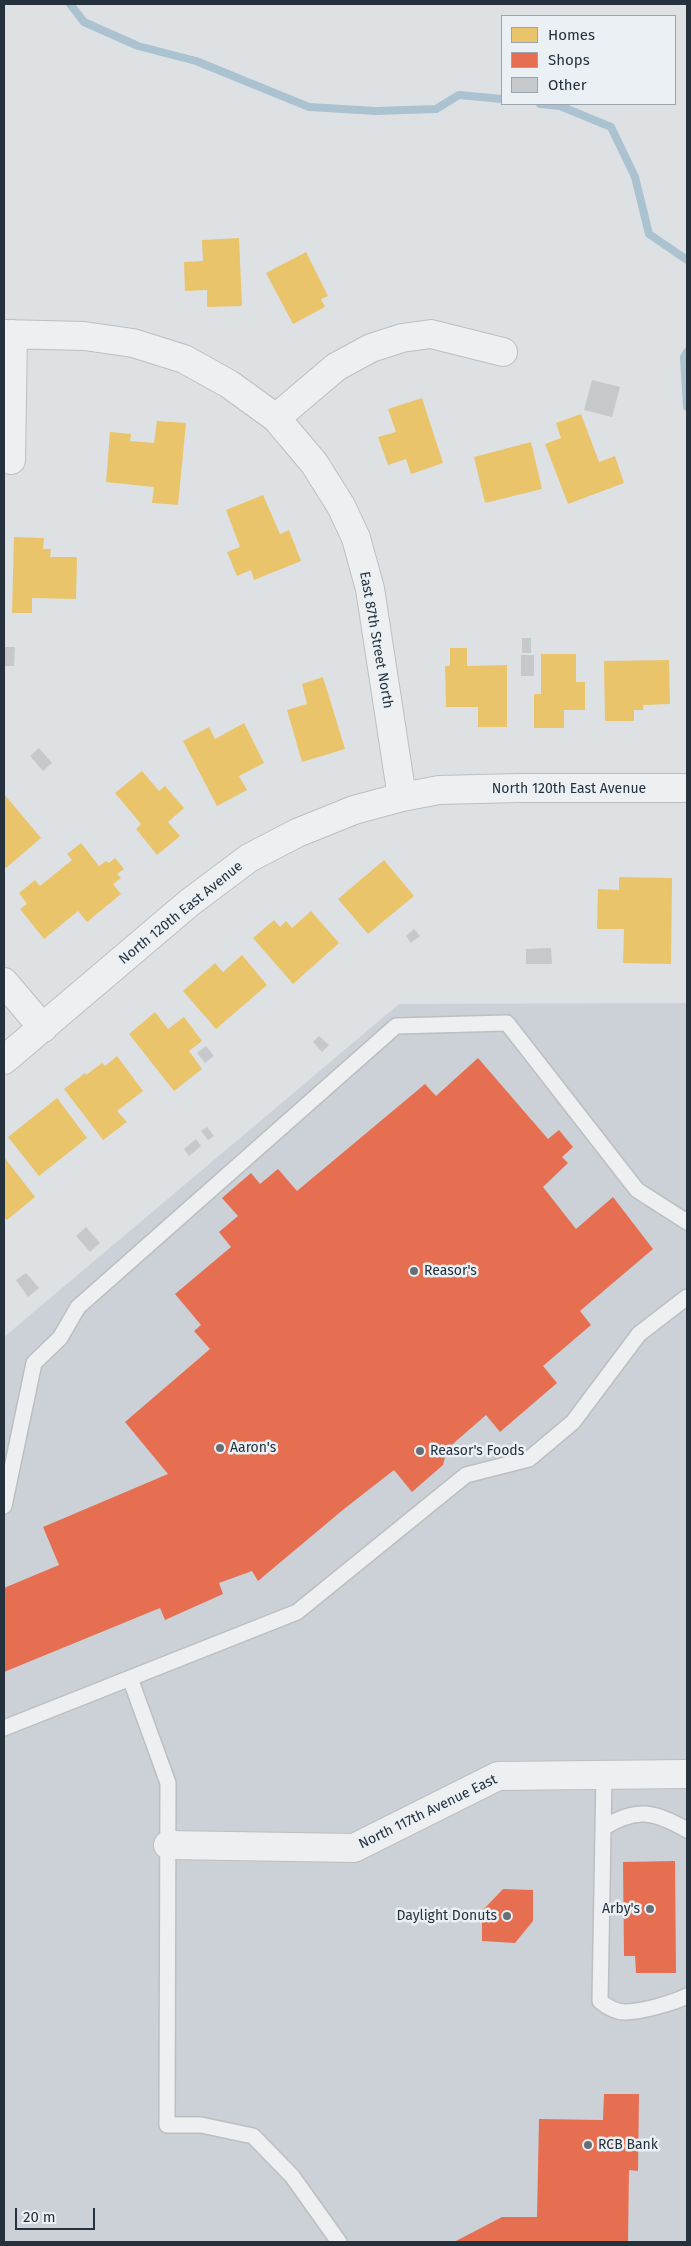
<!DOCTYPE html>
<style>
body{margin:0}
#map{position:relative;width:691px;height:2246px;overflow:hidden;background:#dee1e3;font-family:"Fira Sans",sans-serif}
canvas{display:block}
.frame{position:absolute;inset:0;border:5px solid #25313c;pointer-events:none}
.legend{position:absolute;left:501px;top:15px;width:175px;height:90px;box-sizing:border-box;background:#eaf0f4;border:1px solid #9ba4aa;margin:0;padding:6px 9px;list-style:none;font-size:15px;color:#25313c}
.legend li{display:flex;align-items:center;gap:10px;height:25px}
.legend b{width:25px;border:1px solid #9ba4aa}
.scale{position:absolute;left:15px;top:2208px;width:80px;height:22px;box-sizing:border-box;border:2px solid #25313c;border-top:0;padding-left:6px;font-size:15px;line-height:18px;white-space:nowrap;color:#25313c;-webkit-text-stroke:4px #eaf0f4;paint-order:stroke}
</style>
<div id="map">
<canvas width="691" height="2246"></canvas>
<div class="frame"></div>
<ul class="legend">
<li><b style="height:14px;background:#e9c46a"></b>Homes</li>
<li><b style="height:14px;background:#e76f51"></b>Shops</li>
<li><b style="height:14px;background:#c6c9cb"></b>Other</li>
</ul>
<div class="scale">20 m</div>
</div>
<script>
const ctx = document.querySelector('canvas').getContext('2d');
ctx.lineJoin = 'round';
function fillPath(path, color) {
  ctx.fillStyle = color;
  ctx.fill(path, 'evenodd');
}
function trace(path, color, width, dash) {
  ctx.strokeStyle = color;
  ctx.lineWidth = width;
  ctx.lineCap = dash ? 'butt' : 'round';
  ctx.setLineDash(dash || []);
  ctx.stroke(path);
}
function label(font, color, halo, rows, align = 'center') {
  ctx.font = font + ' "Fira Sans",sans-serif';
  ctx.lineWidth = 5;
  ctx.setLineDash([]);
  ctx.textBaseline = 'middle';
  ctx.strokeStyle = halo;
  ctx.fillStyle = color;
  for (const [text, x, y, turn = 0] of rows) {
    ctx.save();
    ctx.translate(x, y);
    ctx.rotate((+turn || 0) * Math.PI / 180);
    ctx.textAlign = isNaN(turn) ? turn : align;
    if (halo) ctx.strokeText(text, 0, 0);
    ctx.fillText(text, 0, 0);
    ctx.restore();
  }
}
fillPath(new Path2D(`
 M 687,1003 L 687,2242 L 4,2242 L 4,1337 L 399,1004 Z`), '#cbd1d7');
fillPath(new Path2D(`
 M 239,238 L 242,306 L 207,307 L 207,290 L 185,291 L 184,262 L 203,261 L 202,240 Z
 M 306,252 L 328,296 L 321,299 L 325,307 L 293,324 L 266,273 Z
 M 422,398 L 443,463 L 411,474 L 406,459 L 388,465 L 378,437 L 396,432 L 388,409 Z
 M 581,414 L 599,462 L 615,456 L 624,483 L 568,504 L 545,444 L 561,438 L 556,423 Z
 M 157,421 L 186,423 L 178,505 L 152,503 L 154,487 L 106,482 L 110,432 L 131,434 L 130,441 L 154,443 Z
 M 531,442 L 542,489 L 485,503 L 474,457 Z
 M 263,495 L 280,534 L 289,530 L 301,561 L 254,580 L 251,570 L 237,576 L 227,552 L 240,547 L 226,510 Z
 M 14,537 L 44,538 L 43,549 L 51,549 L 50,557 L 77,557 L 76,599 L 32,598 L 32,613 L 12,613 Z
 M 450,648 L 467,648 L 467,666 L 507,665 L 507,727 L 478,727 L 478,707 L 446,707 L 445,666 L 450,666 Z
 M 541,654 L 576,654 L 576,682 L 585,682 L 585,710 L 564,710 L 564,728 L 534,728 L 534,694 L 541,694 Z
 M 669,660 L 670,704 L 643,705 L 643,710 L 634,710 L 634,721 L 605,721 L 604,661 Z
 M 323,677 L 345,749 L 302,762 L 287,710 L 307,704 L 302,684 Z
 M 244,723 L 264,763 L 239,776 L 247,790 L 217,806 L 183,741 L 209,727 L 215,739 Z
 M 142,771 L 159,791 L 165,786 L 184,808 L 168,822 L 180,836 L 157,855 L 136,829 L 141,824 L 115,793 Z
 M 4,794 L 41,838 L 6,868 L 4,865 Z
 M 81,843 L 99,866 L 106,861 L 109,863 L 115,858 L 124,869 L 117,874 L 121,878 L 113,884 L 121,894 L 87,922 L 78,911 L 44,939 L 20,909 L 27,904 L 19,893 L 35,880 L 40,886 L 72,860 L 67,854 Z
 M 384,860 L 414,896 L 368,934 L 338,899 Z
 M 619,877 L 672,878 L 671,964 L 623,963 L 624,929 L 597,929 L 598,889 L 619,890 Z
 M 311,911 L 339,943 L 293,984 L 253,938 L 274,920 L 280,927 L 286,921 L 292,928 Z
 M 242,955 L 267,985 L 216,1029 L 183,991 L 215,963 L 223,972 Z
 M 155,1012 L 168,1029 L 184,1017 L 202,1041 L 189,1051 L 202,1069 L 174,1091 L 129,1034 Z
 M 117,1056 L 143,1091 L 117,1111 L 127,1122 L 103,1140 L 64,1089 L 85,1073 L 86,1075 L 102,1063 L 105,1066 Z
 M 57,1098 L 87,1138 L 39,1176 L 8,1137 Z
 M 4,1157 L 35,1197 L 7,1220 L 4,1217 Z`), '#e9c46a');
fillPath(new Path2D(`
 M 478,1058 L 548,1139 L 559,1130 L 573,1147 L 562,1157 L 568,1163 L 543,1187 L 576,1229 L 613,1197 L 653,1249 L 580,1311 L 591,1325 L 543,1366 L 557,1383 L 500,1432 L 486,1415 L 447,1449 L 443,1465 L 412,1492 L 394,1470 L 344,1509 L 258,1581 L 252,1571 L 219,1583 L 223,1594 L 165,1620 L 160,1608 L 4,1672 L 4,1588 L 59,1565 L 43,1527 L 168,1474 L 125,1422 L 210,1349 L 194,1331 L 201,1325 L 175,1294 L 231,1247 L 219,1232 L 238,1216 L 222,1198 L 251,1173 L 260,1184 L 278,1169 L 297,1191 L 425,1084 L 436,1096 Z
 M 675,1861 L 676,1973 L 636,1973 L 635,1956 L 624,1956 L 623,1862 Z
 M 503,1889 L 533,1890 L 533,1921 L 515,1943 L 482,1941 L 482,1911 Z
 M 604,2094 L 639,2094 L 638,2171 L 629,2170 L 628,2242 L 454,2242 L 502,2217 L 537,2217 L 539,2119 L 603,2120 Z`), '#e76f51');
trace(new Path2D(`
 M 70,4 L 84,22 L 138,46 L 196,61 L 309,107 L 376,111 L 436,109 L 459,95 L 502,99
 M 540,104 L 560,106 L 611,127 L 635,177 L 649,234 L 687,260
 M 687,352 L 684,357 L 687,407`), '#abc2d0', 8);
fillPath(new Path2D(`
 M 592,380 L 620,387 L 612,417 L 584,410 Z
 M 522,638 L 531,638 L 531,653 L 522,653 Z
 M 4,647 L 15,647 L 14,666 L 4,666 Z
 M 521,655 L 534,655 L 534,676 L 521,676 Z
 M 39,748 L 52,763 L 43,771 L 30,756 Z
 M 414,929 L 420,936 L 411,943 L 406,936 Z
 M 551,948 L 552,964 L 526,964 L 526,949 Z
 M 319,1036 L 329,1045 L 322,1052 L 313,1042 Z
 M 206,1046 L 214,1056 L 205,1063 L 197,1053 Z
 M 207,1127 L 214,1136 L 208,1140 L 201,1131 Z
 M 196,1139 L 201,1146 L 189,1156 L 184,1149 Z
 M 86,1227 L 100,1243 L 90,1252 L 76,1236 Z
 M 26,1273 L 39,1288 L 28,1297 L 16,1280 Z`), '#c6c9cb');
const lane = new Path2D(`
 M 4,1506 L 34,1363 L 60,1338 L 78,1307 L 396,1026 L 507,1023 L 637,1190 L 687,1222
 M 130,1678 L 168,1783 L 167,2125 L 201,2125 L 253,2136 L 292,2176 L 339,2242
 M 4,1728 L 297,1612 L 466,1475 L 529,1459 L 573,1422 L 639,1334 L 687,1297
 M 604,1775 L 600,2001 C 607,2007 616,2012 625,2012 C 641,2012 673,2003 687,1996
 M 603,1828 C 636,1807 654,1811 687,1830`);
const street = new Path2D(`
 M 4,334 L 84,336 L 133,343 L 184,359 L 229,384 L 276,418 L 314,463 L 341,506 L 356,538 L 370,589 L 402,797
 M 276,418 L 336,367 L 371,348 L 402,338 L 431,334 L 503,352
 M 11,460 L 13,334
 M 4,982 L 43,1028
 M 4,1060 L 189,903 L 249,858 L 297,833 L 354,810 L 402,797 L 439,790 L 520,788 L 687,788
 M 168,1845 L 354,1848 L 498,1776 L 687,1774`);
trace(lane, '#bcbfc1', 18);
trace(street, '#bcbfc1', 30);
trace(lane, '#edeff0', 15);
trace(street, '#edeff0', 28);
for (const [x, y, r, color] of [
 [414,1271,5,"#666f76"],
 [220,1448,5,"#666f76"],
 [420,1451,5,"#666f76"],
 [650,1909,5,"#666f76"],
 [507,1916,5,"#666f76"],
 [588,2145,5,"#666f76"]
]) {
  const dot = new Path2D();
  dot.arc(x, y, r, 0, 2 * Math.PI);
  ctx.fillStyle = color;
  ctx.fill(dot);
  trace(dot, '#eaf0f4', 2);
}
label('14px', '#25313c', '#eaf0f4', [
 ["East 87th Street North",376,640,80],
 ["North 120th East Avenue",569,789],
 ["North 120th East Avenue",181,913,-39],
 ["North 117th Avenue East",428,1812,-26]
]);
label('14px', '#25313c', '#eaf0f4', [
 ["Reasor's",424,1271],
 ["Aaron's",230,1448],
 ["Reasor's Foods",430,1451],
 ["Arby's",640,1909,"right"],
 ["Daylight Donuts",497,1916,"right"],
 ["RCB Bank",598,2145]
], 'left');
</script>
